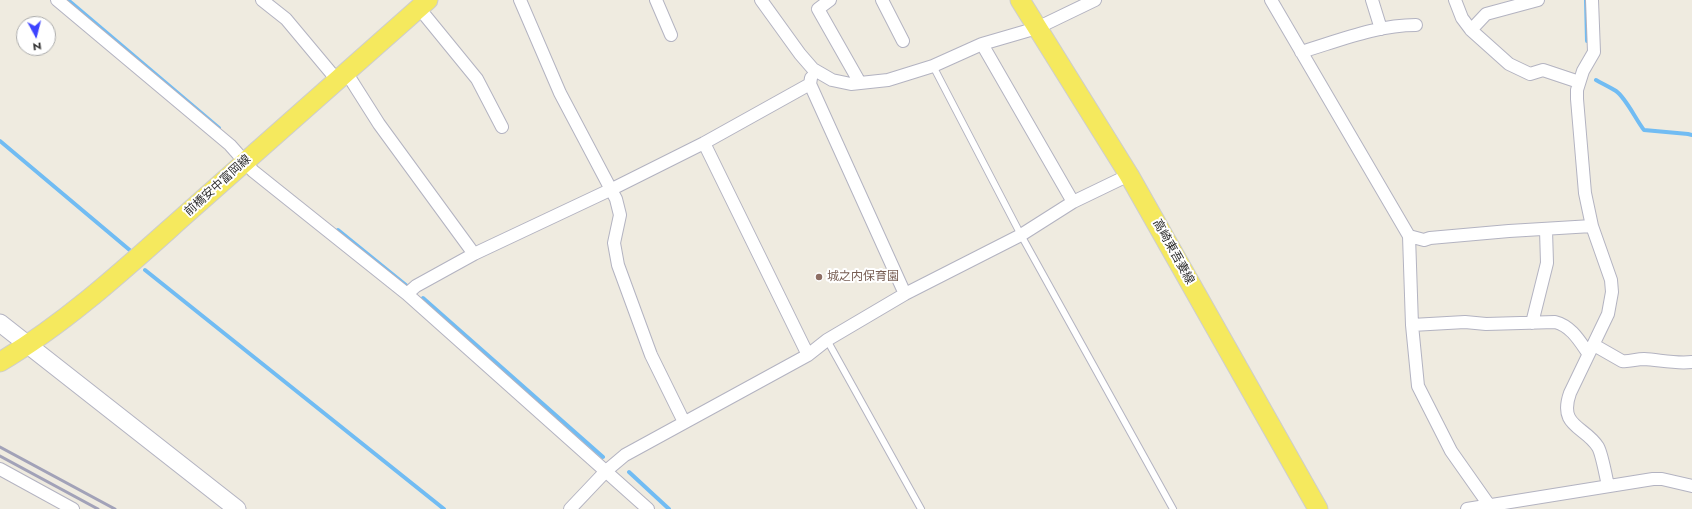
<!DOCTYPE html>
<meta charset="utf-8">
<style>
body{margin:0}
#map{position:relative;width:1692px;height:509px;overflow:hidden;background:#efebe0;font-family:Jost,sans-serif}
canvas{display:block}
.north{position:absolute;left:16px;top:16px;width:40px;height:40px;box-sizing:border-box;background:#fff;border:1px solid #ababab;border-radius:50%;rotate:173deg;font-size:11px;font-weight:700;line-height:16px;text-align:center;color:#2d2d2d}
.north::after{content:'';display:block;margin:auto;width:14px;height:18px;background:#3d43ff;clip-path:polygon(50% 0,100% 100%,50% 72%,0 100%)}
</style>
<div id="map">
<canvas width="1692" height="509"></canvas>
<div class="north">N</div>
</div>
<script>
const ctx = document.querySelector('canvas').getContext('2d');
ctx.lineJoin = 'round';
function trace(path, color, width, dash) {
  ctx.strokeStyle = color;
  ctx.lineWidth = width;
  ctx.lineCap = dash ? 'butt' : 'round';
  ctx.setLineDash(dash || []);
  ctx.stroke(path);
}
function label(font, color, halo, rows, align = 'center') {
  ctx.font = font + ' Jost,"Noto Sans JP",sans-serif';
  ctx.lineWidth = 4;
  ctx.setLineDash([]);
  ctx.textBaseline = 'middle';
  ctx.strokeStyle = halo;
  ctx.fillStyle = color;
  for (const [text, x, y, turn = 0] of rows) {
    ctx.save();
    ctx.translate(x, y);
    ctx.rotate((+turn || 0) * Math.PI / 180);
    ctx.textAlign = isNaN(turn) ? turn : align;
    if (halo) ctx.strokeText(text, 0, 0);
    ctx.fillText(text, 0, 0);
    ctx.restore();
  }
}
trace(new Path2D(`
 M 68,0 L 219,128
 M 1586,0 L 1587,41
 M 1596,80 C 1603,84 1610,87 1616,91 C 1626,98 1636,120 1644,130 L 1688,134 L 1692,135
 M 0,141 L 132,252
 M 338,230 L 407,286
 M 145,270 L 444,509
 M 423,298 L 603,457
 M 629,472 L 669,509`), '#71bcf3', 4);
const lane = new Path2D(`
 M 933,66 L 1021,235 L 1173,509
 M 827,340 L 921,509`);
const street = new Path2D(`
 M 57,0 L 230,145 L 253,171 L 407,294 L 648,509
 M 262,0 L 286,19 L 337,80
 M 520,0 L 560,93 L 616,199 L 620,215 L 614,243 L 618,265 L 651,355 L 684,422
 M 656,0 L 671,35
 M 761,0 L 800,54 L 813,69 L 832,80 L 851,84 L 888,80 L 933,66 L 982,44 L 1037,28 L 1095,0
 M 830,0 L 818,9 L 860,83
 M 882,0 L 903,41
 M 1271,0 L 1409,236
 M 1372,0 L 1381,29
 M 1455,0 L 1462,18 L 1471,30 L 1509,64 L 1530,74 L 1543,70 L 1579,82
 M 1592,0 L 1594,52 L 1583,71 L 1577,90 L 1577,99 L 1585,193 L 1592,226 L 1611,280 L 1612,292 L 1608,314 L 1570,393 C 1558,427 1585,426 1598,447 C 1602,454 1606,477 1608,486
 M 419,8 L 477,79 L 502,127
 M 1471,30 L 1486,14 L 1538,0
 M 982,44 L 1073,202
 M 1301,52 C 1338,41 1377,25 1416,25
 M 346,72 L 379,124 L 474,254
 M 811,78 L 810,84 L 905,294
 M 704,143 L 808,355
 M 407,294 L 416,286 L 474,254 L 612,189 L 704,143 L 810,84
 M 1532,323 L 1547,263 L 1546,230
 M 1412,325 L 1465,322 L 1486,324 L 1555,322 C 1571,326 1579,340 1588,353
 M 1594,345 L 1622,361 C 1629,362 1636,359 1644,359 C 1660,360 1676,364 1692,362
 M 0,469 L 73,509
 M 1489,505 L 1451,451 L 1418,386 L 1412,325 L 1409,236 L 1424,240 L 1430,238 L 1509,231 L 1592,226
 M 570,509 L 606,471 L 625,455 L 808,355 L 827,340 L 905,294 L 1021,235 L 1073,202 L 1129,175
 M 1467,509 L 1653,479 L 1662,479 L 1692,486`);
const secondary = new Path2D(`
 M 0,323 L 237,509`);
const primary = new Path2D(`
 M 1020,0 L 1129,175 L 1318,509
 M 0,362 C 71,320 132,262 193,208 C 272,139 350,69 428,0`);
trace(lane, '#b3b3c1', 8);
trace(street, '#b3b3c1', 14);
trace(secondary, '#b3b3c1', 19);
trace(primary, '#cdcdcd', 21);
trace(lane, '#fff', 6);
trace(street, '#fff', 12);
trace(secondary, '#fff', 17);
trace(primary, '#f5e95e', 19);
trace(new Path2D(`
 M 0,447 L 115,509
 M 0,456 L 98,509`), '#a2a2b8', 3);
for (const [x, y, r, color] of [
 [819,277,4,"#8d6e63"]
]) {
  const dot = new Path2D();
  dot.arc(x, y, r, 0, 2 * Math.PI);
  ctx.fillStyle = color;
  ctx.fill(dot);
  trace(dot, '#fff', 1.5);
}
label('12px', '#2d2d2d', '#fff', [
 ["前橋安中富岡線",218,186,-42],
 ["高崎東吾妻線",1173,252,61]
]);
label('12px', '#785e54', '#fff', [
 ["城之内保育園",827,277]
], 'left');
</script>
